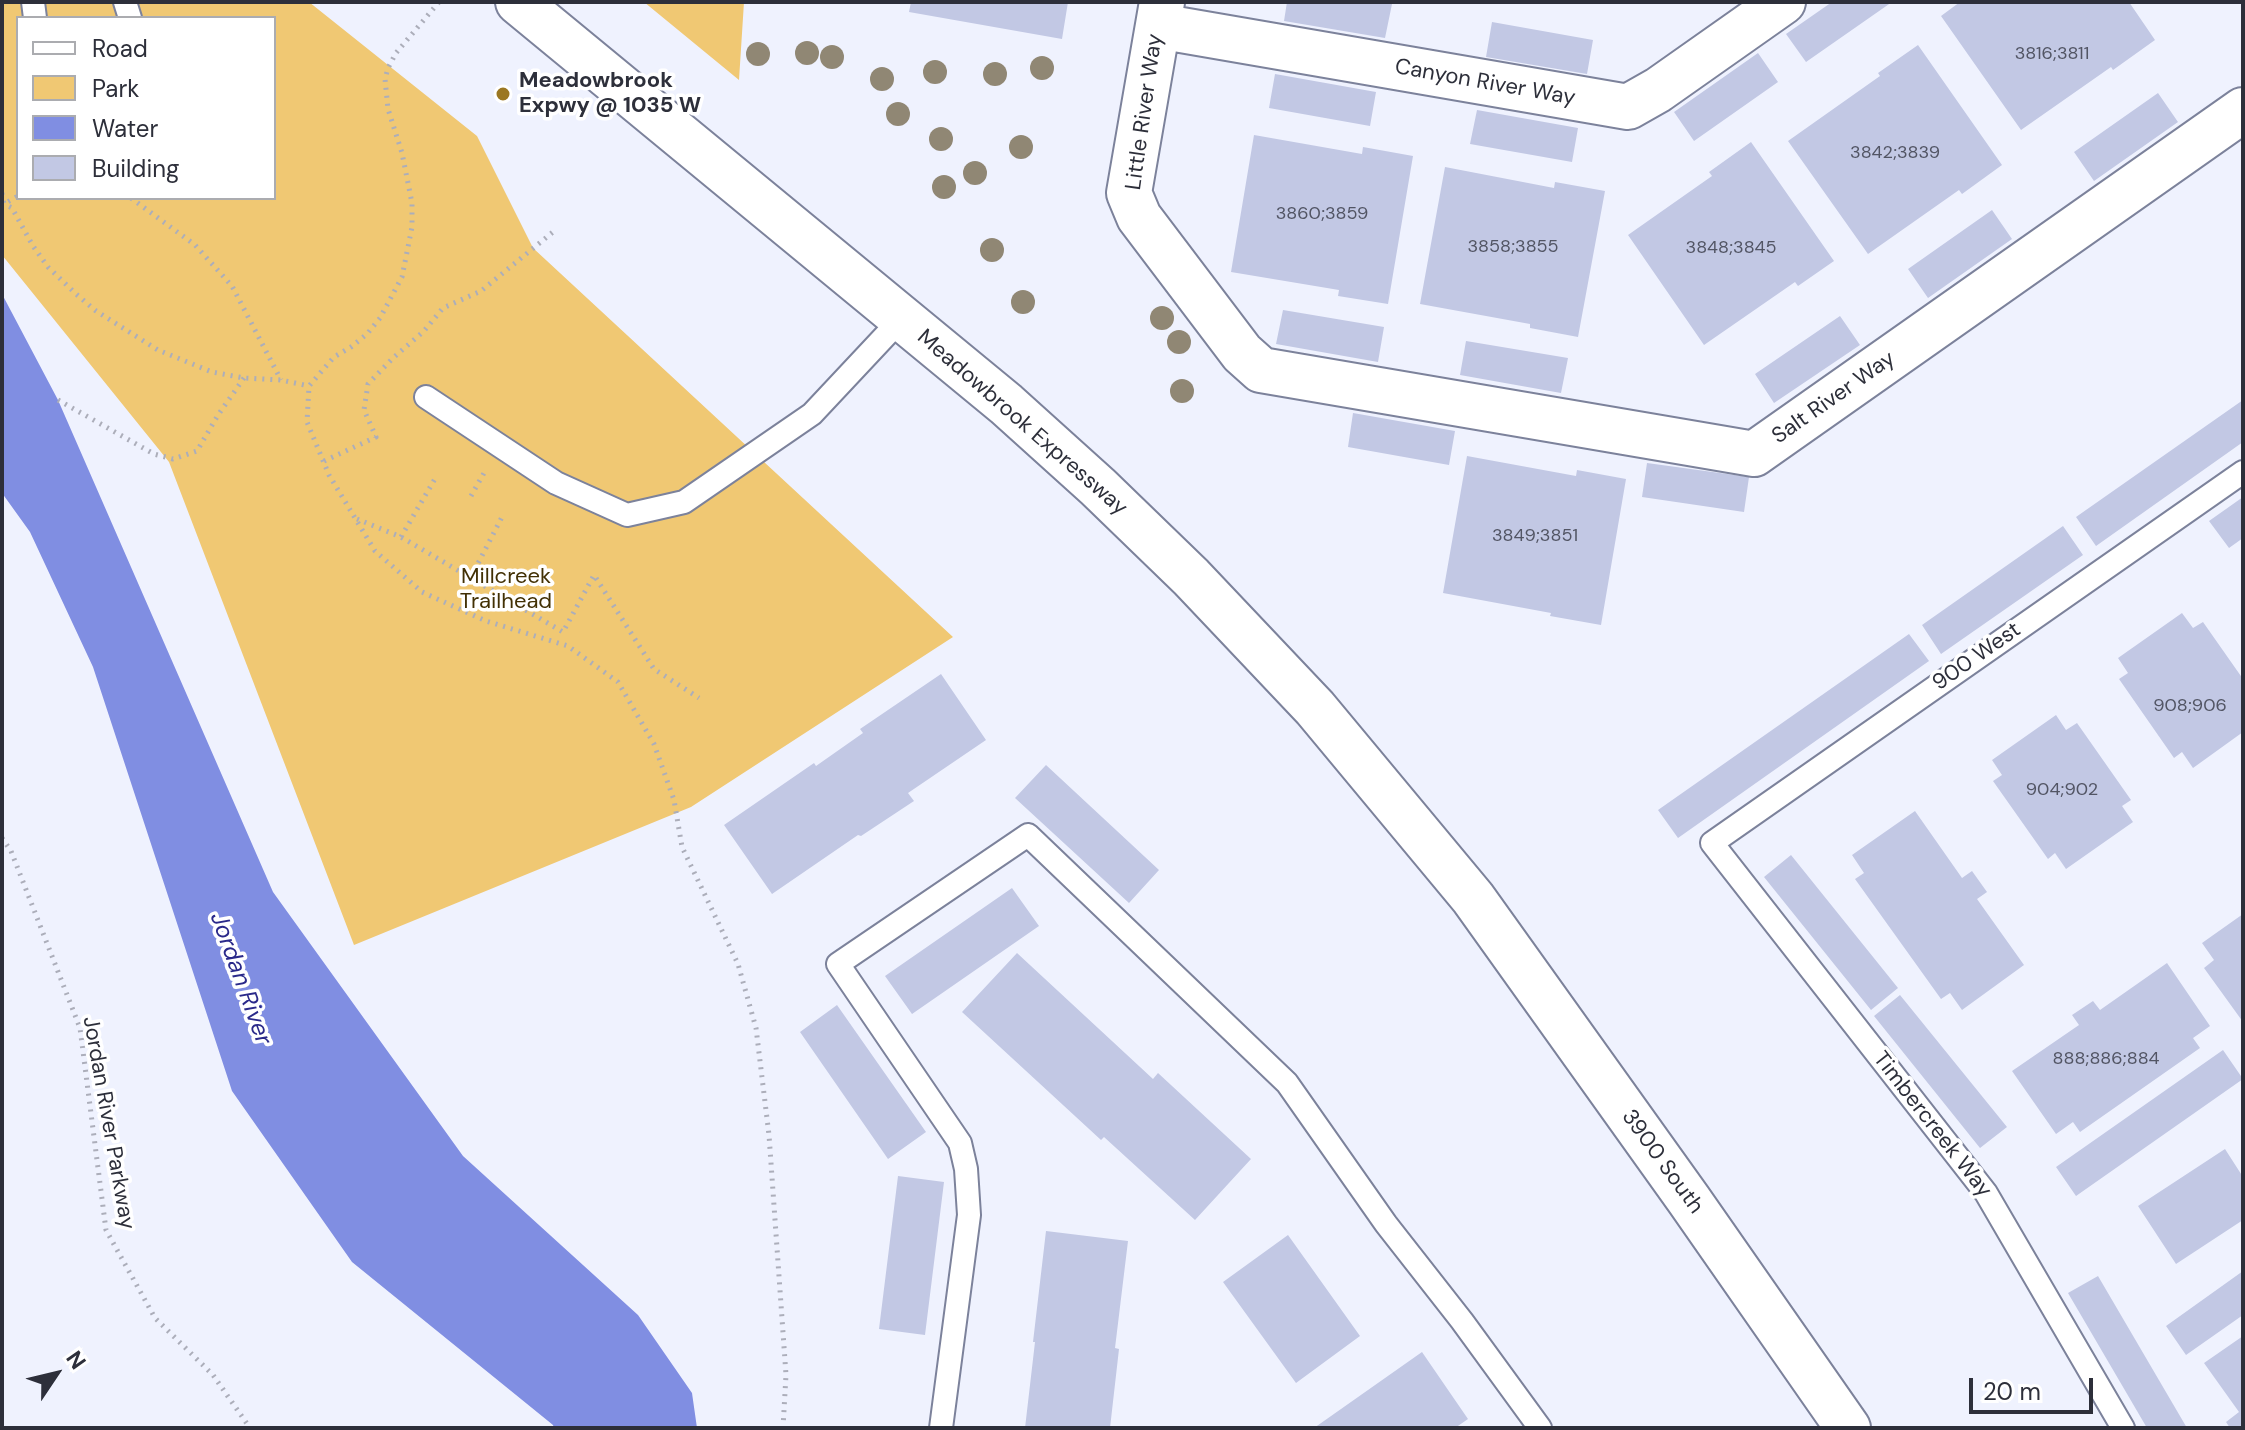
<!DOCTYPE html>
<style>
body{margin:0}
#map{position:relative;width:2245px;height:1430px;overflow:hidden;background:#eff2fe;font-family:"DM Sans",sans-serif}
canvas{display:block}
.frame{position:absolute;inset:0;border:4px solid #2d2f3a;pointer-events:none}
.legend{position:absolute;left:16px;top:16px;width:260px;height:184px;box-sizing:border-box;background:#fff;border:2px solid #abacb0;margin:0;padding:10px 14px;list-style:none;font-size:24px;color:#2d2f3a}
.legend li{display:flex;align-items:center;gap:16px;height:40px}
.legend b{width:40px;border:2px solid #abacb0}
.north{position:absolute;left:16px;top:1334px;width:80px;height:80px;-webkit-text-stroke:6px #fff;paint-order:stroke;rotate:55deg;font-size:22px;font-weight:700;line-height:32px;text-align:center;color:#2d2f3a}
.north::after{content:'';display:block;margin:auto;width:28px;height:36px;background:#2d2f3a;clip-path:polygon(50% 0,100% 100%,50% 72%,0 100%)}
.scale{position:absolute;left:1969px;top:1378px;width:124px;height:36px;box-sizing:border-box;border:4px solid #2d2f3a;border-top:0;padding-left:10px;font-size:24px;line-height:28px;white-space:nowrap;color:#2d2f3a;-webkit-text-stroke:6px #fff;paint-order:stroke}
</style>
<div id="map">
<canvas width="2245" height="1430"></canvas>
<div class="frame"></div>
<ul class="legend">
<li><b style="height:10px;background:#fff"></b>Road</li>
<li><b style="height:22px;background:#f0c873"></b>Park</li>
<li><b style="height:22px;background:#808ee2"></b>Water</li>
<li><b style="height:22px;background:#c2c8e4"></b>Building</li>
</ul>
<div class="north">N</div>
<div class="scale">20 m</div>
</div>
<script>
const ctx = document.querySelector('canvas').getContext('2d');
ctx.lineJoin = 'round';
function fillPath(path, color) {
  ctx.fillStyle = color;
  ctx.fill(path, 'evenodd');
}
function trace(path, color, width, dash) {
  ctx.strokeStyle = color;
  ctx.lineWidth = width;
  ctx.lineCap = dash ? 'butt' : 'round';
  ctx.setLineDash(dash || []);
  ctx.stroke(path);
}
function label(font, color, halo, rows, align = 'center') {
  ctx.font = font + ' "DM Sans",sans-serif';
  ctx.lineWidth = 7;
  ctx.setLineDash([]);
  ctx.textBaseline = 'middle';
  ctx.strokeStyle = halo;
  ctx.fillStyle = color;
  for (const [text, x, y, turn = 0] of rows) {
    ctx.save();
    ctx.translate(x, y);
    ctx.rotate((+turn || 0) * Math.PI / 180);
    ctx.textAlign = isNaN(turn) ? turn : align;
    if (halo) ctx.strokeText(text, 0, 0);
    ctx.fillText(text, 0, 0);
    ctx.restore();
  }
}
fillPath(new Path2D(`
 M 2,2 L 309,2 L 477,136 L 533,248 L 953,637 L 691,807 L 354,945 L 169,462 L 2,255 ZM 18,18 L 274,18 L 274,198 L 18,198 Z
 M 644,2 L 744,2 L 739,80 Z`), '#f0c873');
fillPath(new Path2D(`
 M 2,294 L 58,400 L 273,892 L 463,1156 L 638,1315 L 692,1393 L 697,1428 L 554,1428 L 553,1425 L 352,1262 L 232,1091 L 93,667 L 30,532 L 2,493 Z`), '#808ee2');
fillPath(new Path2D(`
 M 911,2 L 1068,2 L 1062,39 L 909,12 Z
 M 1287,2 L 1380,2 L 1392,4 L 1385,38 L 1284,21 Z
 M 1832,2 L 1892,2 L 1806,62 L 1786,34 Z
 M 1960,2 L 2129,2 L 2155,40 L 2113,70 L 2111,67 L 2021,130 L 1941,16 Z
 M 1492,22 L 1593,40 L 1587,74 L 1486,57 Z
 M 1918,45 L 2002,165 L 1962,194 L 1959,190 L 1868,254 L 1788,141 L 1880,76 L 1878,73 Z
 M 1758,53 L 1778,82 L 1694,141 L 1674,112 Z
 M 1275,74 L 1376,92 L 1370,126 L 1269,108 Z
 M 2158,93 L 2178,122 L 2094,181 L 2074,152 Z
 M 1477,110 L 1578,128 L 1572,162 L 1470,144 Z
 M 1254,135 L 1362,154 L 1363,147 L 1413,156 L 1388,304 L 1338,296 L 1339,290 L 1231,272 Z
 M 1751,142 L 1834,261 L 1798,286 L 1795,282 L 1704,345 L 1628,235 L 1712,176 L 1709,172 Z
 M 1445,167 L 1554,188 L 1555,182 L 1605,191 L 1578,337 L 1530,328 L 1530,324 L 1420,304 Z
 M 1992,210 L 2012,239 L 1928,298 L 1908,269 Z
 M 1283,310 L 1384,327 L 1378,362 L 1276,344 Z
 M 1840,316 L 1860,345 L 1774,403 L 1755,374 Z
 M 1466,341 L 1568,358 L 1561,393 L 1460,375 Z
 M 2243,400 L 2243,442 L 2096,546 L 2076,517 Z
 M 1353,413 L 1455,431 L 1449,465 L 1348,447 Z
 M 1467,456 L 1576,476 L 1577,470 L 1626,479 L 1601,625 L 1550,616 L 1551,613 L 1443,593 Z
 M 1647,463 L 1749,477 L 1744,512 L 1642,497 Z
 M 2243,497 L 2243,538 L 2229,548 L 2209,521 Z
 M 2063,526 L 2083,555 L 1941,654 L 1922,625 Z
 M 2182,613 L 2193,628 L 2203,622 L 2243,679 L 2243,732 L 2193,768 L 2182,752 L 2174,758 L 2119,679 L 2128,673 L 2118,658 Z
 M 1909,634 L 1929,661 L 1678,838 L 1658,810 Z
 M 941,674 L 986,740 L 908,793 L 914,801 L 861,836 L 858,835 L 772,894 L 724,825 L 814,763 L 816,766 L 863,733 L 860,729 Z
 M 2056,715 L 2066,730 L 2077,723 L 2131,800 L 2122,806 L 2133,822 L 2066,869 L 2055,853 L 2048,859 L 1993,781 L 2002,775 L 1992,760 Z
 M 1046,765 L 1159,870 L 1129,903 L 1015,798 Z
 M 1915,811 L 1962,878 L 1972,871 L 1987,892 L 1977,899 L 2024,965 L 1962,1010 L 1950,993 L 1941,999 L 1855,879 L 1864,873 L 1852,855 Z
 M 1791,855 L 1898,988 L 1871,1010 L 1764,877 Z
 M 1012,888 L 1039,926 L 912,1014 L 885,976 Z
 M 2243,914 L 2243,1022 L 2204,968 L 2214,960 L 2202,943 Z
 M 1017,953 L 1153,1079 L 1158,1073 L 1251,1159 L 1195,1220 L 1104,1137 L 1101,1140 L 962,1012 Z
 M 2167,963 L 2210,1026 L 2193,1038 L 2200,1048 L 2080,1132 L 2073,1122 L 2056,1134 L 2012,1071 L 2079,1025 L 2072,1015 L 2093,1001 L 2100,1010 Z
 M 1900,995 L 2007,1127 L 1980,1148 L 1874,1016 Z
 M 837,1005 L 926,1132 L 888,1159 L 800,1032 Z
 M 2223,1050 L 2243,1079 L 2076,1196 L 2056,1167 Z
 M 2225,1149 L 2243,1177 L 2243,1220 L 2176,1264 L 2138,1206 Z
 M 898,1176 L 944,1182 L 925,1335 L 879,1329 Z
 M 1046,1231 L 1128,1241 L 1115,1348 L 1119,1349 L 1110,1428 L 1025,1428 L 1035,1342 L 1033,1342 Z
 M 1288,1235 L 1360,1336 L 1296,1383 L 1223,1282 Z
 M 2243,1271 L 2243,1315 L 2186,1355 L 2166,1326 Z
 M 2098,1276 L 2187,1428 L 2147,1428 L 2068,1293 Z
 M 2243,1336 L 2243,1428 L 2230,1428 L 2226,1422 L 2239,1412 L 2204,1363 Z
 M 1422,1352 L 1468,1419 L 1455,1428 L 1314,1428 Z`), '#c2c8e4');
const lane = new Path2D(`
 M 33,2 L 35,18
 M 125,2 L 130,18
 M 426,397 L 556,483 L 627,515 L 684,502 L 812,414 L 902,318
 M 941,1428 L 969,1215 L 966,1169 L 960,1143 L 838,964 L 1028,835 L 1287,1083 L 1386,1224 L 1462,1321 L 1540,1428
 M 2123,1428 L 1986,1193 L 1712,843 L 2243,472`);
const street = new Path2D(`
 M 1162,2 L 1129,193 L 1139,217 L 1242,353 L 1261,370 L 1754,454 L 2243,110
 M 1158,26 L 1628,107 L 1658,90 L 1783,2`);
const secondary = new Path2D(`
 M 518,2 L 1006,404 L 1098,487 L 1191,577 L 1315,708 L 1473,898 L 1689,1200 L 1848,1428`);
trace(lane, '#7c829b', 26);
trace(street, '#7c829b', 48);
trace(secondary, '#7c829b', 48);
trace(new Path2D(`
 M 439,2 L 396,53 L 388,68 L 385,79 L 388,109 L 402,153 L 412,203 L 412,227 L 402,277 L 380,318 L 367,334 L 351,347 L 334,357 L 309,386 L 307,422 L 329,475 L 375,551 L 422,592 L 486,621 L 568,646 L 618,682 L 654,744 L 674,800 L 682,847 L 738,964 L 756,1028 L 769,1135 L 786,1375 L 783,1428
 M 2,193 L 4,204 L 18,196
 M 131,198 L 195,245 L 232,286 L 281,380
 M 2,203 L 12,208 L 33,246 L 48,267 L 76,294 L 96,311 L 158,350 L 212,372 L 244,378 L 281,380 L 309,386
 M 58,400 L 154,454 L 173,459 L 197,451 L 218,415 L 244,378
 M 324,461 L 376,437 L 364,410 L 368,384 L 393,358 L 424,331 L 443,308 L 481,291 L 553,232
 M 471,496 L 484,473
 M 357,519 L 401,537 L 563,632 L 594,575 L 654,669 L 699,698
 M 401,537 L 436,477
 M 471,577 L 503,515
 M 2,838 L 11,851 L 80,1028 L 106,1230 L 155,1318 L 213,1375 L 250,1428`), '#acaeba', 5, [2, 6]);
trace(lane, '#fff', 22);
trace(street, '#fff', 44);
trace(secondary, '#fff', 44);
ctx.fillStyle = '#908774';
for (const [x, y] of [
 [807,53],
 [758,54],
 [832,57],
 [1042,68],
 [935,72],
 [995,74],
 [882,79],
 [898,114],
 [941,139],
 [1021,147],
 [975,173],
 [944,187],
 [992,250],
 [1023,302],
 [1162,318],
 [1179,342],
 [1182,391]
]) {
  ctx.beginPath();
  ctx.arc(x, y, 12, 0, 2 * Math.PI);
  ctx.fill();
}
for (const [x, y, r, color] of [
 [503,94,8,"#9b7722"]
]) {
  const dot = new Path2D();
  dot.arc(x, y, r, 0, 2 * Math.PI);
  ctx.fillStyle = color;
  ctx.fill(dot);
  trace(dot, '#fff', 3);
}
label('18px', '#525564', null, [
 ["3816;3811",2052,54],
 ["3842;3839",1895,153],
 ["3860;3859",1322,214],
 ["3858;3855",1513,247],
 ["3848;3845",1731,248],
 ["3849;3851",1535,536],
 ["908;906",2190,706],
 ["904;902",2062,790],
 ["888;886;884",2106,1059]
]);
label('bold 22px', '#2d2f3a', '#fff', [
 ["Meadowbrook",519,81],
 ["Expwy @ 1035 W",519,106]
], 'left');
label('22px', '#2d2f3a', '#fff', [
 ["Canyon River Way",1485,83,10],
 ["Little River Way",1145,112,-82],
 ["Salt River Way",1834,398,-35],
 ["Meadowbrook Expressway",1022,423,41],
 ["900 West",1977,657,-35],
 ["Jordan River Parkway",108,1123,80],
 ["Timbercreek Way",1932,1125,52],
 ["3900 South",1662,1162,54]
]);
label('22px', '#423004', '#fff', [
 ["Millcreek",506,577],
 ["Trailhead",506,602]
]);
label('italic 24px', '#2a298a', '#fff', [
 ["Jordan River",240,979,70]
]);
</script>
